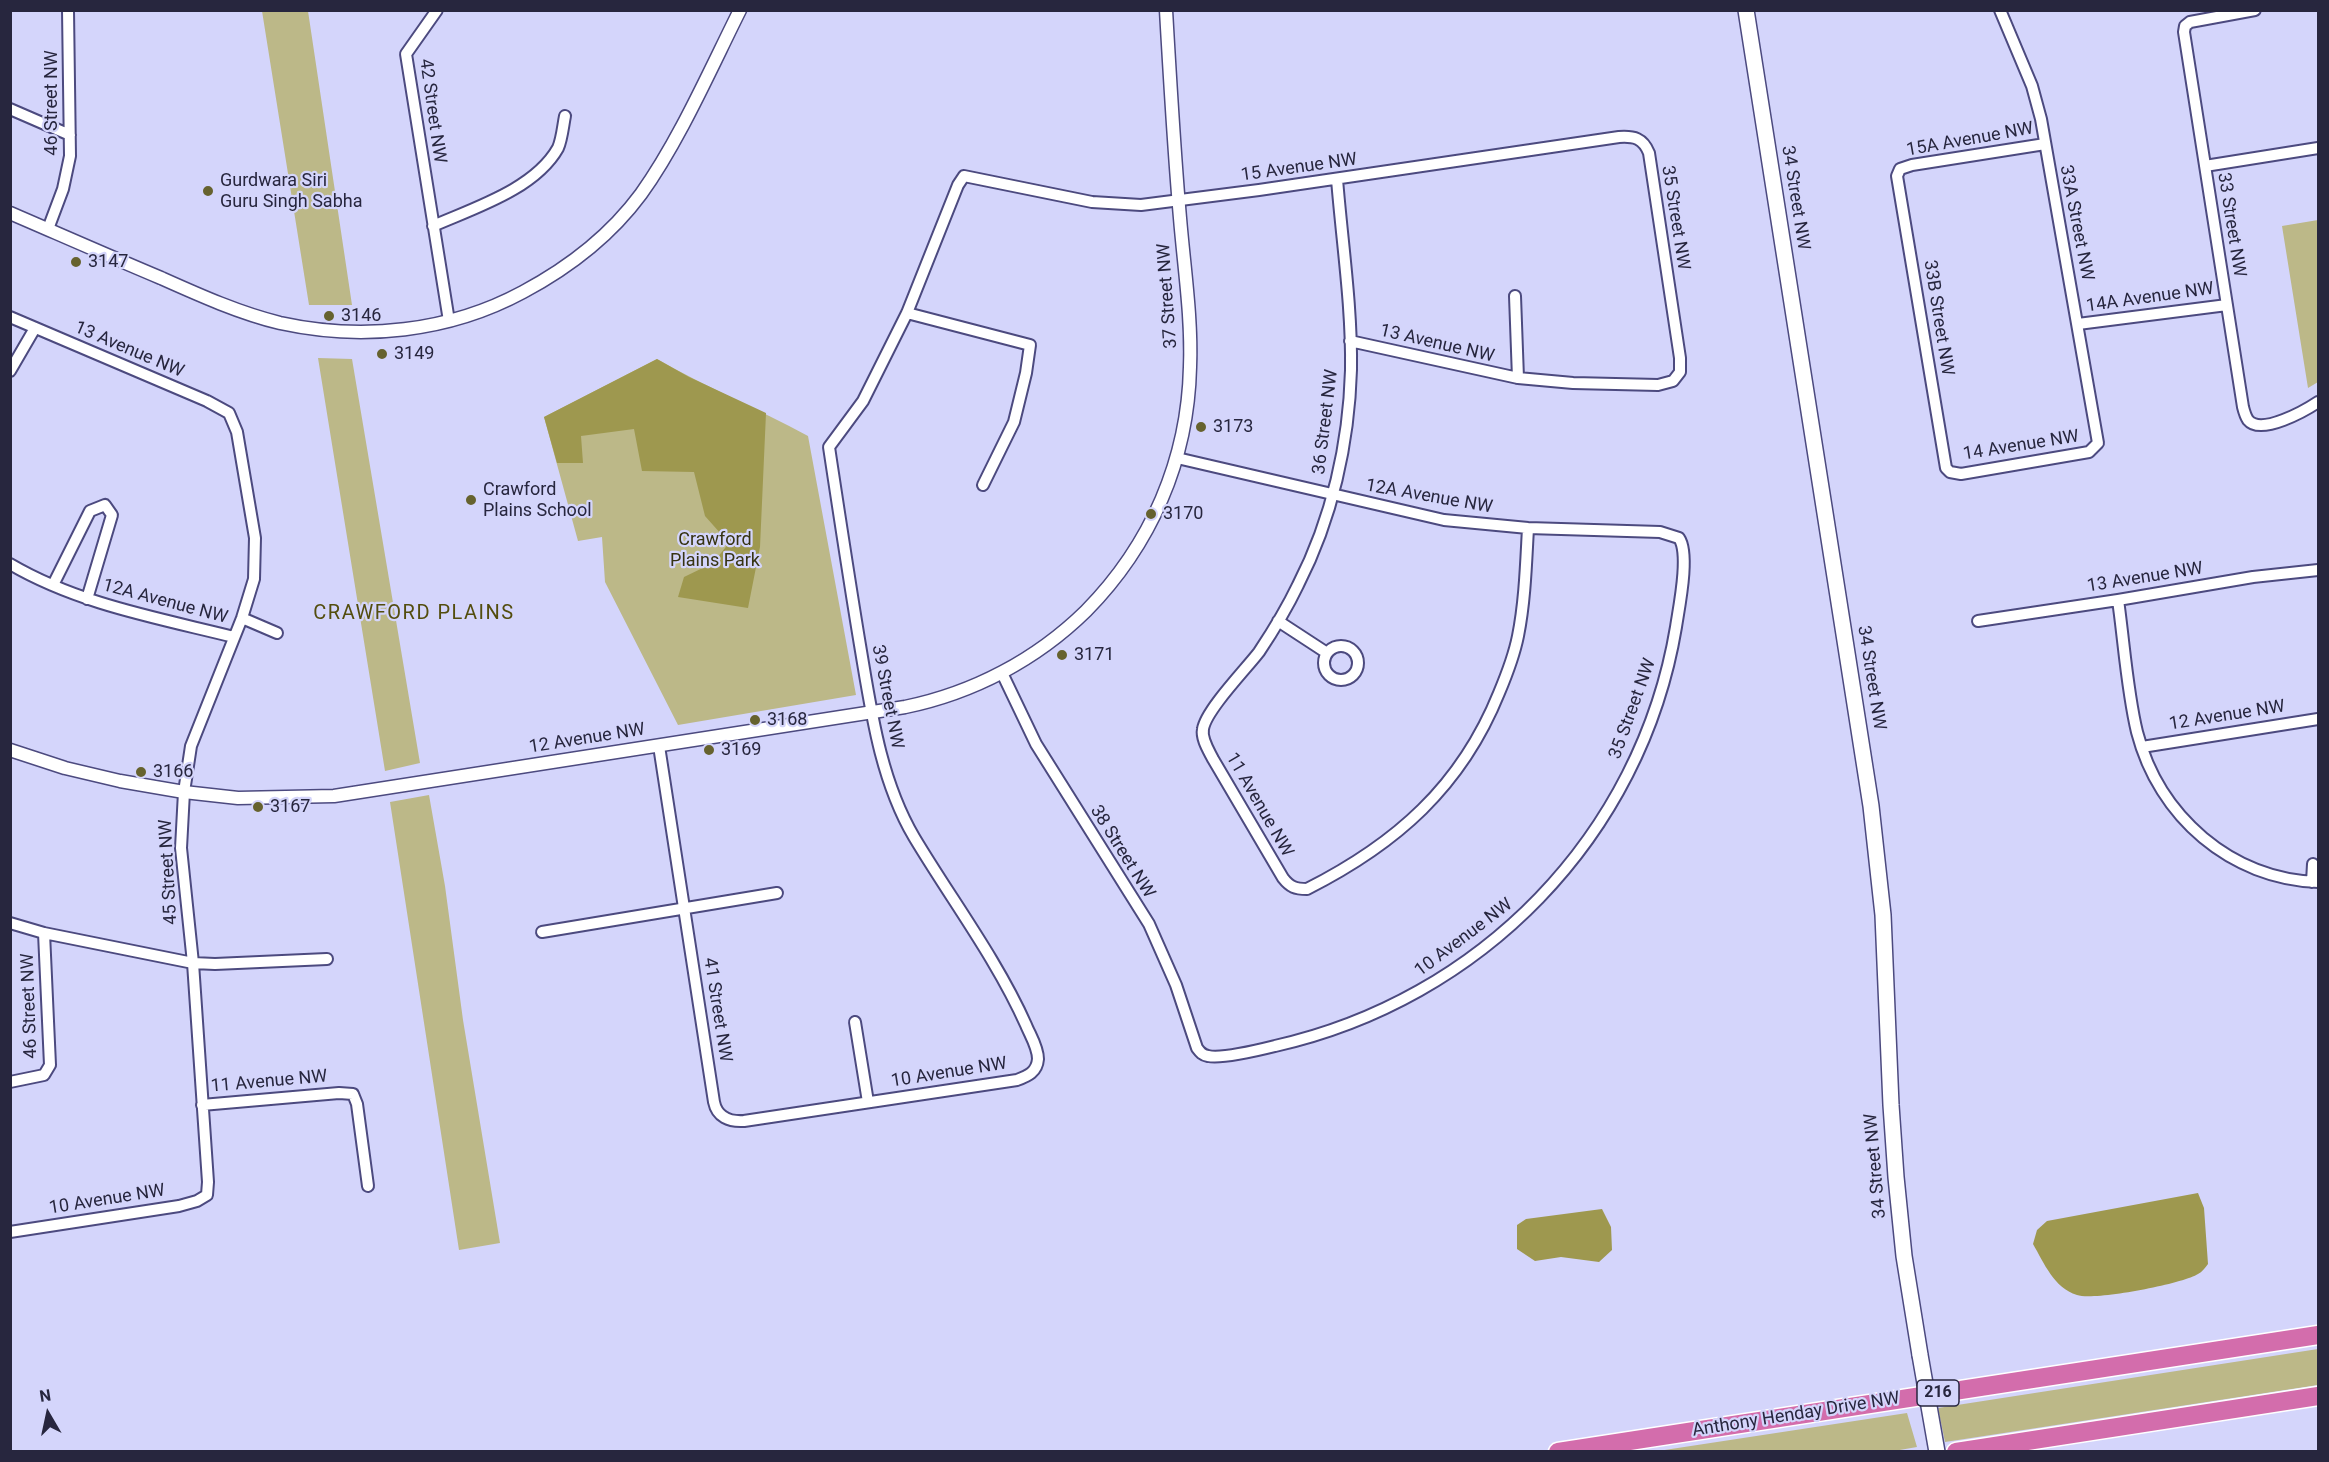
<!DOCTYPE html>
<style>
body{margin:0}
#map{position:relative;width:2329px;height:1462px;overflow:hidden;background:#d4d5fb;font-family:Roboto,sans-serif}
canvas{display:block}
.frame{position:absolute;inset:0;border:12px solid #27263e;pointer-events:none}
.north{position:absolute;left:18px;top:1384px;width:60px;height:60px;-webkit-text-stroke:4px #d4d5fb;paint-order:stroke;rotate:351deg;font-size:16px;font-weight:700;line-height:24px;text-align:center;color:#27263e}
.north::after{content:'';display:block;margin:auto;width:21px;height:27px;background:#27263e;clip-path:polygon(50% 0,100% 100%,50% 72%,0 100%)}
</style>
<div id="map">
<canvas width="2329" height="1462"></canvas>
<div class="frame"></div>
<div class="north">N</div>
</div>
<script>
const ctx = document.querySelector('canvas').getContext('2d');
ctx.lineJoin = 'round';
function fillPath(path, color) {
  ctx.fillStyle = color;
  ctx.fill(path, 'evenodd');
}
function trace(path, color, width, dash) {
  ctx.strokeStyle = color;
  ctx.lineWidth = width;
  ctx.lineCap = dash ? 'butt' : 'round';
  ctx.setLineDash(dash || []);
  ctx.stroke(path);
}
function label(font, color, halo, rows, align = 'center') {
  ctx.font = font + ' Roboto,sans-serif';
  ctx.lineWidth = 4.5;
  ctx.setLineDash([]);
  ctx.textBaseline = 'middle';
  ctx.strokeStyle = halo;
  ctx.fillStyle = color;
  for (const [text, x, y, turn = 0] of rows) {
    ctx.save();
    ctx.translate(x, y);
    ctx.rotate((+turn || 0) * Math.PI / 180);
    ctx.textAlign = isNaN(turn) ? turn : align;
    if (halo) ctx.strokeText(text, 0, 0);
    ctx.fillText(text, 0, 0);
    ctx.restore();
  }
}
fillPath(new Path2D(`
 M 262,11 L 308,11 L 352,305 L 309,305 Z
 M 2318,220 L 2318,382 L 2308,388 L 2282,226 Z
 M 318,358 L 352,359 L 420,763 L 385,771 Z
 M 657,359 C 706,387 758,409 808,436 L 856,695 L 678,725 L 605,582 L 602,537 L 578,541 L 544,417 Z
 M 429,795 L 445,886 L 463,1020 L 500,1243 L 459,1250 L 390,802 Z
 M 2318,1349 L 2318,1385 L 1945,1442 L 1938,1408 Z
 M 1907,1413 L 1917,1447 L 1888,1452 L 1658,1451 Z`), '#bcb888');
fillPath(new Path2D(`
 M 657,359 L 689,377 L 766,413 L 760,547 L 748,608 L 678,597 L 684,577 L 713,563 L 729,543 L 705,516 L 694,472 L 642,471 L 634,429 L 581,436 L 583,463 L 557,463 L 544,417 Z
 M 2198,1193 L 2204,1208 L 2208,1264 C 2205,1268 2202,1272 2198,1274 C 2182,1284 2094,1301 2077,1295 C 2054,1288 2044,1263 2033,1244 L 2037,1230 L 2047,1221 Z
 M 1602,1209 L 1611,1227 L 1612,1250 L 1599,1262 L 1561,1257 L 1535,1261 L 1517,1249 L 1517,1225 L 1526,1219 Z`), '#9e984f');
const minor = new Path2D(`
 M 437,10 L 406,54 L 449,321
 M 2000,10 L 2032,86 L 2041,119 L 2098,443 L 2089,452 L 1961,474 L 1950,472 L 1946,468 L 1897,176 L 1900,169 L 1912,165 L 2045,144
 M 2255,10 L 2190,22 L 2185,26 L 2184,32 L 2243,407 C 2244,411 2246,417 2248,420 C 2261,436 2306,410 2318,402
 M 10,109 L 70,135
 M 2205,166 L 2318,148
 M 1337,179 C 1342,242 1352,306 1351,370 C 1349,443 1332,519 1298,585 C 1287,608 1273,631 1259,652 C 1246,669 1206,710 1203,729 C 1201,739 1209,751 1213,759 L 1283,878 C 1290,887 1295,889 1307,889 C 1396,844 1461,787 1499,693 C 1507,674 1514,656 1518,636 C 1525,601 1526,564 1528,528
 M 433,226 C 474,208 535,189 558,148 C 562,139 563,126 565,116
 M 48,229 L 63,189 L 70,156 L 68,10
 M 1515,296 L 1518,378
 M 907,313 L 1030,345 L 1026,373 L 1014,422 L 983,485
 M 10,317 L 207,401 L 229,413 L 237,432 L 255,538 L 254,579 L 242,618 L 191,746 L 184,792 L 181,848 L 193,963 L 208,1182 L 207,1195 L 197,1201 L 179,1206 L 10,1232
 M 2078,324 L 2227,305
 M 10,371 L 35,328
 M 10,564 C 78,604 158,618 234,637
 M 53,585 L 90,511 L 105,505 L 112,515 L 87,599
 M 2118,600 C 2124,642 2127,691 2137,732 C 2159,817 2231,879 2318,882
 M 242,618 L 277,633
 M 1278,621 L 1327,653
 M 1978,621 L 2118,600 L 2253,577 L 2318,570
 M1324 663a17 17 0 1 1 34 0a17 17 0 1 1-34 0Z
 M 1002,673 L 1036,744 L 1149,924 L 1176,985 L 1197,1048 C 1200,1052 1202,1055 1208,1056 C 1222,1059 1259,1050 1275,1046 C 1480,1000 1641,837 1676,627 C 1679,607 1690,554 1679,538 L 1660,532 L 1528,528 L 1444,520 L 1177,458
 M 659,746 L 714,1102 C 717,1117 729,1122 744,1121 L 1017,1080 C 1028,1076 1037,1072 1038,1059 C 1038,1047 1030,1035 1026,1025 C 996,958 951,899 914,837 C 880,779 871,710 860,645 C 849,579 839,513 829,447 L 863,401 L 907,313 L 958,185 L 964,176 L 1092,202 L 1141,205 L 1259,190 L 1619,137 C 1634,136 1643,138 1649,153 L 1680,358 L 1680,372 L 1673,381 L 1658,385 L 1573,383 L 1518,378 L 1350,341
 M 2142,747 L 2318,719
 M 2312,882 L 2313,864
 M 10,923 L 44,933 L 193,963 L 215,964 L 327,959
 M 542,932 L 777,893
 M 855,1022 L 868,1102
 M 10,1082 L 44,1075 L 50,1065 L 44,933
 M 202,1105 L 339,1093 L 353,1094 L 357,1104 L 368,1186`);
const tertiary = new Path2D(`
 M 10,213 C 61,235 111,257 161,278 C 199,295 239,313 280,323 C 362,341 449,332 523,292 C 568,268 610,236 641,194 C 679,141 710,70 740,10
 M 10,750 L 65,768 L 120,781 L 184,792 L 238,798 L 334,796 L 905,707 C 973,693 1036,660 1086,611 C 1151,545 1188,460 1190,367 C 1192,318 1184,267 1180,218 C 1174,149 1170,80 1166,10`);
const secondary = new Path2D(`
 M 1746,10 L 1871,806 L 1883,915 L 1891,1105 L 1896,1177 L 1904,1256 L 1920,1355`);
const motorway = new Path2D(`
 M 1558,1452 L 2318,1335
 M 1956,1452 L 2318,1396`);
trace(minor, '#4c4a7f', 14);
trace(tertiary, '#4c4a7f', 15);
trace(secondary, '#4c4a7f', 18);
trace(motorway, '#fff', 21);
trace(minor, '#fff', 10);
trace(tertiary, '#fff', 12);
trace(secondary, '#fff', 15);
trace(motorway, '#d36dac', 18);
const secondaryBridge = new Path2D(`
 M 1920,1355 L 1937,1452`);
trace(secondaryBridge, '#4c4a7f', 18, []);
trace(secondaryBridge, '#fff', 15);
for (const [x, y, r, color] of [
 [208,191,6,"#66622e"],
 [76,262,6,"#66622e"],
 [329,316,6,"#66622e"],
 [382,354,6,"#66622e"],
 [1201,427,6,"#66622e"],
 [471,500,6,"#66622e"],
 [1151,514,6,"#66622e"],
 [1062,655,6,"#66622e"],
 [755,720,6,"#66622e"],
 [709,750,6,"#66622e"],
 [141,772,6,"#66622e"],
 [258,807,6,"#66622e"]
]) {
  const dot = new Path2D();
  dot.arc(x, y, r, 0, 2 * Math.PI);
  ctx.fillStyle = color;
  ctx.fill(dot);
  trace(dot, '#d4d5fb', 2);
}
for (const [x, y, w] of [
 [1938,1393,42]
]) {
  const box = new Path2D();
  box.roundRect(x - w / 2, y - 13, w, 26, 4.5);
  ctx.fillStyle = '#d4d5fb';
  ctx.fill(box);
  trace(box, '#27263e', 1.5);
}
label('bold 16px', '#27263e', null, [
 ["216",1938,1393]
]);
label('18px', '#27263e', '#d4d5fb', [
 ["46 Street NW",52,103,-90],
 ["42 Street NW",432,111,82],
 ["15A Avenue NW",1970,140,-10],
 ["15 Avenue NW",1299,168,-8],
 ["34 Street NW",1795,198,81],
 ["35 Street NW",1675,218,81],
 ["33A Street NW",2076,223,79],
 ["33 Street NW",2231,225,81],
 ["37 Street NW",1168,296,-94],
 ["14A Avenue NW",2150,298,-8],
 ["33B Street NW",1938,318,81],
 ["13 Avenue NW",1437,344,13],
 ["13 Avenue NW",129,350,23],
 ["36 Street NW",1326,422,-83],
 ["14 Avenue NW",2021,446,-9],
 ["12A Avenue NW",1429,497,10],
 ["13 Avenue NW",2145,578,-9],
 ["12A Avenue NW",165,602,15],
 ["34 Street NW",1871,678,81],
 ["39 Street NW",887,697,79],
 ["35 Street NW",1633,709,-70],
 ["12 Avenue NW",2227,716,-9],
 ["12 Avenue NW",587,739,-9],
 ["11 Avenue NW",1259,805,60],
 ["38 Street NW",1122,852,58],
 ["45 Street NW",169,872,-93],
 ["10 Avenue NW",1464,938,-37],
 ["46 Street NW",30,1006,-92],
 ["41 Street NW",717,1010,81],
 ["10 Avenue NW",949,1073,-9],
 ["11 Avenue NW",269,1082,-5],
 ["34 Street NW",1876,1166,-95],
 ["10 Avenue NW",107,1200,-9],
 ["Anthony Henday Drive NW",1796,1415,-9]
]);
label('18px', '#27263e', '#d4d5fb', [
 ["Gurdwara Siri",220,181],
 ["Guru Singh Sabha",220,202],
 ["3147",88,262],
 ["3146",341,316],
 ["3149",394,354],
 ["3173",1213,427],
 ["Crawford",483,490],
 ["Plains School",483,511],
 ["3170",1163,514],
 ["3171",1074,655],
 ["3168",767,720],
 ["3169",721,750],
 ["3166",153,772],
 ["3167",270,807]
], 'left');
label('18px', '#363312', '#d4d5fb', [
 ["Crawford",715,540],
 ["Plains Park",715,561]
]);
ctx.letterSpacing = '1.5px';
label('20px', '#534d0e', '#d4d5fb', [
 ["CRAWFORD PLAINS",414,614]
]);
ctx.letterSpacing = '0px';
</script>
